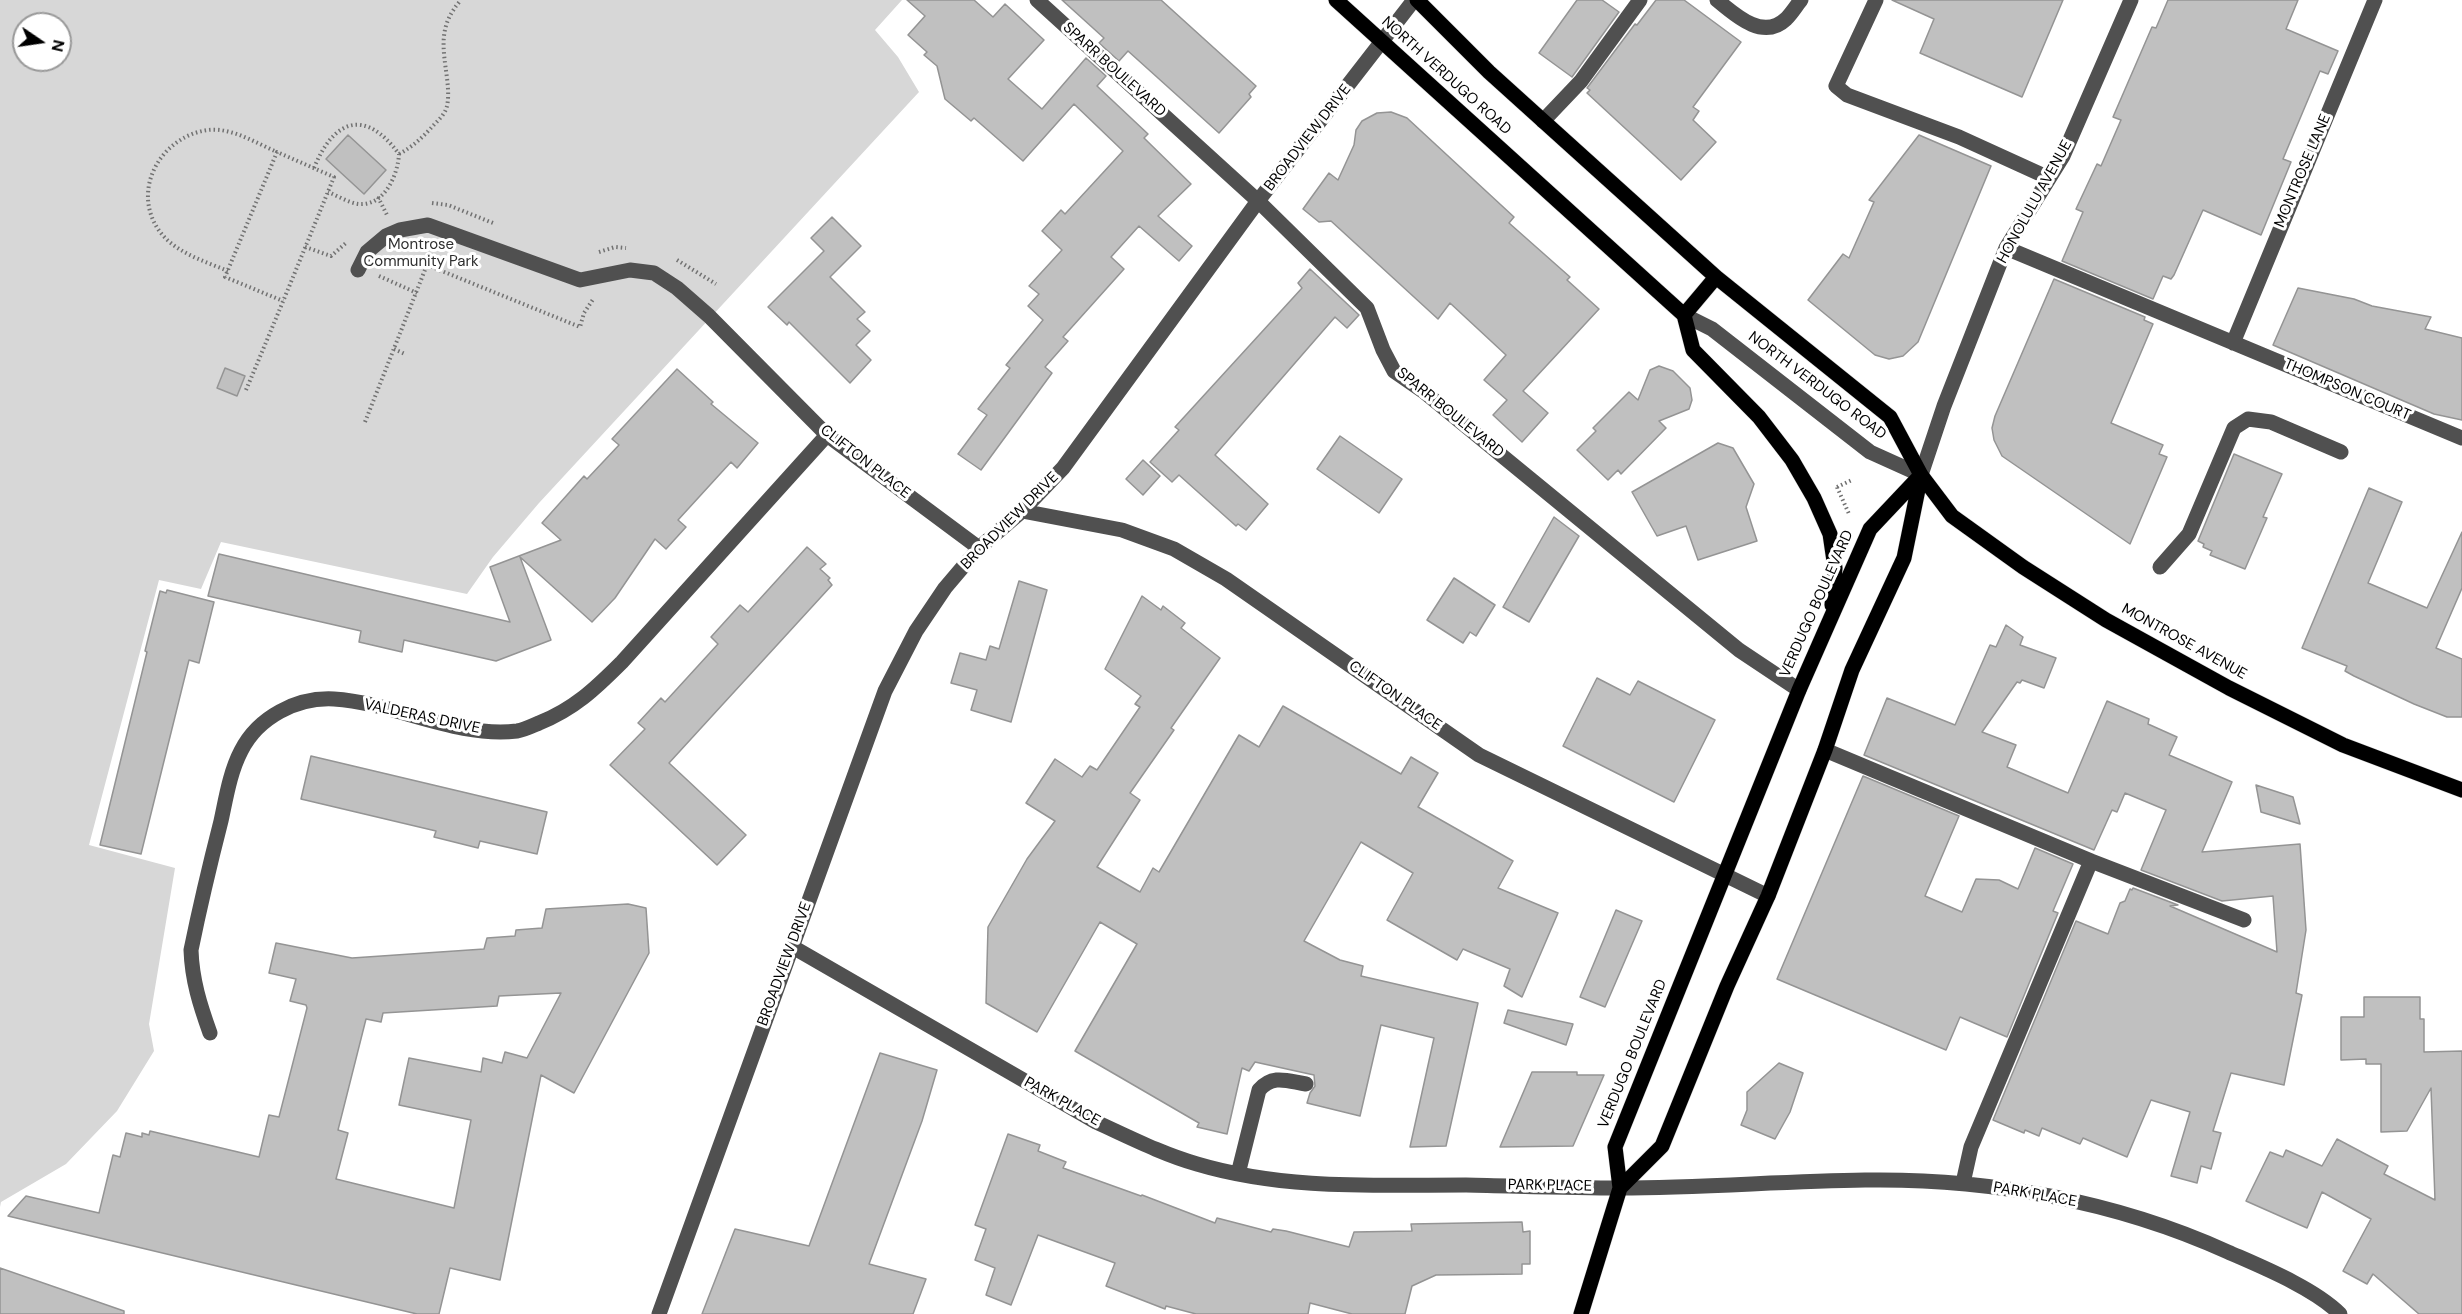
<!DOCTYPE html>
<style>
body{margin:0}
#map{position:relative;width:2462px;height:1314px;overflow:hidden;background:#fff;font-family:"DM Sans",sans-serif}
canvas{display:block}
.north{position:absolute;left:12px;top:12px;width:60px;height:60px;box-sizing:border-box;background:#fff;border:2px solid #999;border-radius:50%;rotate:103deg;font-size:16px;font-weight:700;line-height:24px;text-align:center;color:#000}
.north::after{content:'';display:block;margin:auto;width:21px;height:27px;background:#000;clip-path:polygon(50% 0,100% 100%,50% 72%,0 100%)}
</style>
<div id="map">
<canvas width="2462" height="1314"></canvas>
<div class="north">N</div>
</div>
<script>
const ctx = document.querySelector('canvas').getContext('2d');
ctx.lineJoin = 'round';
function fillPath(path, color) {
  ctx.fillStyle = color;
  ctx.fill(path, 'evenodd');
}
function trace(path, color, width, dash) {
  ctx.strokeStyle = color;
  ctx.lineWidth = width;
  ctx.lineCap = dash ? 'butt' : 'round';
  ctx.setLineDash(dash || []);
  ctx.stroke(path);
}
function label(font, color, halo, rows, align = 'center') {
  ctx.font = font + ' "DM Sans",sans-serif';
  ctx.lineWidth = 6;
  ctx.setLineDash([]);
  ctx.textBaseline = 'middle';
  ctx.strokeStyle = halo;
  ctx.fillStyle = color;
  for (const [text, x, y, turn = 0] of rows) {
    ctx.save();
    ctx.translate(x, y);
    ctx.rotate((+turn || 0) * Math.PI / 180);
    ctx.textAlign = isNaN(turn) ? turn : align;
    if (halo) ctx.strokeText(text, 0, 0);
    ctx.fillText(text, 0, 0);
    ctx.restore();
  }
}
fillPath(new Path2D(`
 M 0,0 L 902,0 L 875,30 L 898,57 L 919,92 L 539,503 L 493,557 L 467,594 L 221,542 L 201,589 L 159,580 L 89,845 L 175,868 L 149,1024 L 154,1051 L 117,1111 L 66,1164 L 1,1202 L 0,1207 ZM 24,24 L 60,24 L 60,60 L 24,60 Z`), '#d7d7d7');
const building = new Path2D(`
 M 907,0 L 974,0 L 993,17 L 1005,4 L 1044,40 L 1008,79 L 1042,109 L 1086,58 L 1106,76 L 1097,86 L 1148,134 L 1144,138 L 1191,184 L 1158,216 L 1192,246 L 1179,261 L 1139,226 L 1111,257 L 1124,269 L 1063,337 L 1068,341 L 1045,367 L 1052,373 L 981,470 L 958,454 L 987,415 L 978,409 L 1010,368 L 1006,365 L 1043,320 L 1028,306 L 1039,294 L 1029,286 L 1062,250 L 1042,231 L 1061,210 L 1065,214 L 1123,151 L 1074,104 L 1023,161 L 974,118 L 971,121 L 945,99 L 937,66 L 924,55 L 927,52 L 908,35 L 925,16 Z
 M 1062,0 L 1161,0 L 1256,86 L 1249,94 L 1251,97 L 1219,133 L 1128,51 L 1119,61 L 1099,43 L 1104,38 Z
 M 1577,0 L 1602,0 L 1619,12 L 1572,77 L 1539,53 Z
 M 1656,0 L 1684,0 L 1741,42 L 1693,107 L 1699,111 L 1693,120 L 1716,142 L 1681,180 L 1587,93 L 1590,90 L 1587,88 L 1635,24 L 1637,25 Z
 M 1892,0 L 2063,0 L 2022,97 L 1920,53 L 1934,19 Z
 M 2168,0 L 2298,0 L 2286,29 L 2338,51 L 2328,74 L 2320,71 L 2283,159 L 2291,162 L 2261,235 L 2203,210 L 2174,275 L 2171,279 L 2163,276 L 2153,299 L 2062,261 L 2083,212 L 2076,209 L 2097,164 L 2101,166 L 2121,120 L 2113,117 L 2152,27 L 2156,28 Z
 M 1391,112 L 1407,118 L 1514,217 L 1509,223 L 1570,277 L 1567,280 L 1599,309 L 1523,391 L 1548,413 L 1522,442 L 1493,415 L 1507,400 L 1484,380 L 1506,355 L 1450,303 L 1438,319 L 1331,221 L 1319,222 L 1303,209 L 1329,173 L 1338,180 L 1354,145 L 1356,130 L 1362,121 L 1377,113 Z
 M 348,135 L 386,170 L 364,194 L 326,159 Z
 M 1919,135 L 1991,166 L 1918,342 L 1903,356 L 1889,359 L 1875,355 L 1808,300 L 1843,254 L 1849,258 L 1874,202 L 1869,200 Z
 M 832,217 L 861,246 L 830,277 L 865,312 L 857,319 L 870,331 L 856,345 L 871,360 L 850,383 L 789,322 L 787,325 L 768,307 L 824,251 L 811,238 Z
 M 1310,269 L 1359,315 L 1347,328 L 1335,317 L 1215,455 L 1268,504 L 1246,530 L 1238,524 L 1236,526 L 1179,475 L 1172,482 L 1150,462 L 1179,430 L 1175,427 L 1302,288 L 1298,283 Z
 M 2054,279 L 2145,317 L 2144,320 L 2153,324 L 2111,423 L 2163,445 L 2159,454 L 2167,457 L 2130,544 L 2002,456 L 1994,440 L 1992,428 L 1995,416 Z
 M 2298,288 L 2354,299 L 2372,306 L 2431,317 L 2425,329 L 2462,338 L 2462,420 L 2434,414 L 2273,345 Z
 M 1659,366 L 1673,371 L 1690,388 L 1692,400 L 1689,409 L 1659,421 L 1666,428 L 1621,474 L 1618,470 L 1608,480 L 1577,450 L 1596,431 L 1593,428 L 1629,392 L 1638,400 L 1650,370 Z
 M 225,368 L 245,376 L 237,396 L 217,388 Z
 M 677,369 L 713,402 L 711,404 L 758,443 L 737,468 L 731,462 L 678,520 L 686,527 L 666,549 L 655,539 L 615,598 L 592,622 L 520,557 L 551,640 L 496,661 L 404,640 L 402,652 L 359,642 L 361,631 L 208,596 L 219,554 L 510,622 L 490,567 L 561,540 L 542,523 L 584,476 L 587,479 L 619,445 L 612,439 Z
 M 1340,436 L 1402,479 L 1379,513 L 1317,469 Z
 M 1718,443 L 1733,448 L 1754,484 L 1746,507 L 1757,541 L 1698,560 L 1686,526 L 1657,536 L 1632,492 Z
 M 2234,454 L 2282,474 L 2263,517 L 2267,518 L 2245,569 L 2210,555 L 2212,551 L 2203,547 L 2204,544 L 2198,541 Z
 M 1143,460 L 1160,476 L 1143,495 L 1126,479 Z
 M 2369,488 L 2402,502 L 2368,583 L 2427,608 L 2462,532 L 2462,588 L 2436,648 L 2462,659 L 2462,717 L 2447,717 L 2414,704 L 2354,676 L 2345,671 L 2347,666 L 2302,648 Z
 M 1554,517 L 1579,536 L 1529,622 L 1503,607 Z
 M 807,547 L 826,564 L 820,569 L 830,578 L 828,580 L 832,585 L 669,763 L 746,835 L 717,865 L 610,765 L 645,729 L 638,723 L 661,698 L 665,702 L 718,644 L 711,637 L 740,605 L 748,612 Z
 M 1454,578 L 1495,605 L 1476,636 L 1470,632 L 1463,643 L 1427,620 Z
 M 1019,581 L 1047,590 L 1011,722 L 971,710 L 977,690 L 951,683 L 960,653 L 986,660 L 990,646 L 999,649 Z
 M 167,590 L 214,602 L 199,663 L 189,660 L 141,854 L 100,845 L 147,652 L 145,651 L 160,591 L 166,593 Z
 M 1142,596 L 1161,610 L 1163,606 L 1185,623 L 1181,628 L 1220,658 L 1171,728 L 1174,730 L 1130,793 L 1140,800 L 1097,867 L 1140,892 L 1153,868 L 1159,872 L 1239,735 L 1259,747 L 1283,706 L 1401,774 L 1411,757 L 1438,773 L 1418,807 L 1513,861 L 1498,888 L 1558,913 L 1522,997 L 1504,986 L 1510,969 L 1463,949 L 1457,960 L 1387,920 L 1413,873 L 1361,842 L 1304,941 L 1340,960 L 1363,966 L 1361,976 L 1478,1003 L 1446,1146 L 1410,1147 L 1434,1038 L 1381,1025 L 1360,1116 L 1307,1103 L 1310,1093 L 1315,1086 L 1314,1075 L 1255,1062 L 1249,1071 L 1242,1068 L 1227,1134 L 1197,1127 L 1199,1123 L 1075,1051 L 1137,944 L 1100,922 L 1037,1032 L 986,1003 L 988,927 L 1027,859 L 1055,821 L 1026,803 L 1055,759 L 1082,777 L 1090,766 L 1097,770 L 1140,707 L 1135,704 L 1141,696 L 1105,669 Z
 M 2006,625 L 2023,637 L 2020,645 L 2056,658 L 2044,688 L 2022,680 L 2020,683 L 2017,682 L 1982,732 L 2016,745 L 2007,767 L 2068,793 L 2107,701 L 2149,719 L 2148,724 L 2177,737 L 2169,755 L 2232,782 L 2202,852 L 2300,844 L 2306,930 L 2296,993 L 2302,995 L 2284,1085 L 2231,1073 L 2213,1131 L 2221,1133 L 2211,1169 L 2201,1166 L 2197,1183 L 2171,1176 L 2190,1112 L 2151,1100 L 2127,1157 L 2083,1138 L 2080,1144 L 2042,1128 L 2039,1136 L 2025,1130 L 2024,1133 L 1993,1120 L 2076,921 L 2108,934 L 2120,903 L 2125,901 L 2130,889 L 2132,890 L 2133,888 L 2178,905 L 2170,906 L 2277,952 L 2273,896 L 2222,901 L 2141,870 L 2166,810 L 2125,793 L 2117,812 L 2112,810 L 2094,850 L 1864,755 L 1887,698 L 1955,725 L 1990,645 L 1996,647 Z
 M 1597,678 L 1630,695 L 1638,681 L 1715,720 L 1674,802 L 1563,746 Z
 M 311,756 L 547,812 L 537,854 L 480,841 L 478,848 L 434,837 L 436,831 L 301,799 Z
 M 1863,776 L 1959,816 L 1925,896 L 1962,912 L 1976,879 L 1999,880 L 2018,889 L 2035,848 L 2073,864 L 2053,911 L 2058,913 L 2007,1037 L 1960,1017 L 1946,1050 L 1777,979 Z
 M 2256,785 L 2293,797 L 2300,824 L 2261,812 Z
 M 628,904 L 646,908 L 649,953 L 574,1093 L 541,1075 L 500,1280 L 450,1268 L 439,1314 L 417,1314 L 8,1216 L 26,1196 L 99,1213 L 113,1155 L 120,1157 L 126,1133 L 142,1137 L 142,1133 L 149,1135 L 150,1131 L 259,1157 L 269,1115 L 279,1117 L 307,1008 L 306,1005 L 290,1001 L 296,979 L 269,973 L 276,943 L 352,958 L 484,949 L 487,938 L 515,936 L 516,930 L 542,928 L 546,909 ZM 561,993 L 527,1058 L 505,1052 L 502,1063 L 483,1058 L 481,1072 L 409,1058 L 399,1105 L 471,1120 L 454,1208 L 336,1179 L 348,1133 L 338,1130 L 366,1019 L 381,1022 L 383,1013 L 497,1006 L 499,996 Z
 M 1616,910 L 1642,921 L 1605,1007 L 1580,997 Z
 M 2364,997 L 2420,997 L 2420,1019 L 2424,1019 L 2424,1052 L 2462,1051 L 2462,1314 L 2419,1314 L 2373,1274 L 2367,1284 L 2343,1271 L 2371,1219 L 2322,1192 L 2307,1228 L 2246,1201 L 2270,1152 L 2283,1157 L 2286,1150 L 2322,1166 L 2337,1139 L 2388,1166 L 2384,1174 L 2435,1200 L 2431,1088 L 2407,1131 L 2381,1132 L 2381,1064 L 2366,1064 L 2366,1059 L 2341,1060 L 2341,1017 L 2364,1017 Z
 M 1508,1010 L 1573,1024 L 1566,1045 L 1504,1023 Z
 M 880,1053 L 937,1070 L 922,1121 L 869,1264 L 926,1279 L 913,1314 L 702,1314 L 735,1229 L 809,1246 Z
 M 1779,1063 L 1803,1073 L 1790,1112 L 1775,1139 L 1741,1125 L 1747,1110 L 1747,1092 Z
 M 1532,1072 L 1577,1072 L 1577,1075 L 1604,1075 L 1573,1146 L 1500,1147 Z
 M 1008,1134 L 1040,1145 L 1038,1151 L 1066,1162 L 1063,1168 L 1141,1196 L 1142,1195 L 1215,1223 L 1217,1218 L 1271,1232 L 1273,1229 L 1286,1231 L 1349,1247 L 1354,1232 L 1412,1231 L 1411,1224 L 1522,1222 L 1523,1232 L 1530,1231 L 1530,1264 L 1522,1264 L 1522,1274 L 1436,1275 L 1412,1286 L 1405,1314 L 1352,1314 L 1310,1303 L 1308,1314 L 1196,1314 L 1166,1306 L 1165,1309 L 1106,1286 L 1115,1263 L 1038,1235 L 1011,1305 L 986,1295 L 995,1268 L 975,1260 L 986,1229 L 975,1225 Z
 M 0,1268 L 124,1311 L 124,1314 L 0,1314 Z`);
fillPath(building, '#c0c0c0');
trace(building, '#949494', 1.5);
const major = new Path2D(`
 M 1336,0 L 1684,315
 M 1417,0 L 1489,72 L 1716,277 L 1890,417 L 1921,475 L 1952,516 L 2023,567 L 2106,620 L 2229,688 L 2343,745 L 2462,790
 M 1684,315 L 1693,350 L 1759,417 L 1792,460 L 1814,498 L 1830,534 L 1835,568 L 1832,605
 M 1684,315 L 1716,277
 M 1620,1188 L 1662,1146 L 1727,986 L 1768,896 L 1825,750 L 1852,670 L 1904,558 L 1921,475
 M 1581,1314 L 1620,1188 L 1615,1147 L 1799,690 L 1870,529 L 1921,475`);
trace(major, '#dbdbdb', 16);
trace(new Path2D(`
 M 399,154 C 412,147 421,139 431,128 C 437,121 445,115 447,106 C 449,97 448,87 447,78 C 443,47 438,26 461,0
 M 314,168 C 334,119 365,108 399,154 C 398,174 385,206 359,204 C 349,203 338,196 328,192
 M 378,197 L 387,215
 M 432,203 L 448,205 L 493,223
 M 305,247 L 331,256 L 346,243
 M 599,252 L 615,247 L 626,248
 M 677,260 L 716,284
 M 427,265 L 580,327 L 584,313 L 594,298
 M 228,271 C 204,261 173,252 158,229 C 131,188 162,136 208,130 C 231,127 256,143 277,152
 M 379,276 L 417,293
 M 394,349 L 405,354
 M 246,390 C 276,319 305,248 334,177 L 277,152 L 225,277 L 283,301
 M 365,422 L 434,247
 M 1837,487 L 1849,514
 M 1837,487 L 1852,480`), '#727272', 4, [1.5, 3]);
trace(new Path2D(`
 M 1037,0 L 1258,201 L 1367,308 L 1383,350 L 1394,371 L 1423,391 L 1739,650 L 1799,690
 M 1717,0 C 1735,15 1763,41 1786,19 C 1792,13 1796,6 1801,0
 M 1876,0 L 1836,86 L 1847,95 L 1959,137 L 2049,178
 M 1543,121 L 1581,81 L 1640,0
 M 2006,248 L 2462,438
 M 358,270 L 367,252 L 386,236 L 400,230 L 428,225 L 580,280 L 630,270 L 654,273 L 677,288 L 709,316 L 827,435 L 979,548
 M 1684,315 L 1712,329 L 1870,452 L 1921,475 L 1944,406 L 2006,248 L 2063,156 L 2131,0
 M 2233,343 L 2375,0
 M 1022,511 L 1122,530 L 1174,549 L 1226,579 L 1479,755 L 1768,896
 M 2160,567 L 2189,534 L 2234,428 L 2248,419 L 2271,422 L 2341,452
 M 1825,750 L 2091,861 L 2244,920
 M 791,946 L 1096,1122 C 1129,1137 1162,1154 1197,1164 C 1284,1190 1376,1185 1466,1185 C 1517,1186 1569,1188 1620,1188 C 1702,1188 1783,1181 1865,1180 C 1988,1178 2116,1201 2228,1252 C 2262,1267 2314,1288 2340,1314
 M 210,1033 C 200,1005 192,980 191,950 C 200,906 210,864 221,821 C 226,798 230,772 241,751 C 258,717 297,697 334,699 C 396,703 454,738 517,731 C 524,730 532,726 539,723 C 574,709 595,689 622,662 L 827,435
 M 1238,1174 L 1259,1090 C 1273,1074 1287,1081 1306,1084
 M 1963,1183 L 1971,1147 L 2091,861
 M 659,1314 L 885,691 L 916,631 L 945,588 L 979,548 L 1022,511 L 1063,468 L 1258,201 L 1414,0`), '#505050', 15);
trace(major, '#000', 15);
label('15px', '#000', '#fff', [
 ["SPARR BOULEVARD",1114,70,42],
 ["NORTH VERDUGO ROAD",1446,76,42],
 ["BROADVIEW DRIVE",1308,138,-52],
 ["MONTROSE LANE",2303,171,-67],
 ["HONOLULU AVENUE",2035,202,-61],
 ["NORTH VERDUGO ROAD",1817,386,37],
 ["THOMPSON COURT",2347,390,23],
 ["SPARR BOULEVARD",1450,413,39],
 ["CLIFTON PLACE",865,462,38],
 ["BROADVIEW DRIVE",1010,521,-45],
 ["VERDUGO BOULEVARD",1817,604,-66],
 ["MONTROSE AVENUE",2184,642,29],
 ["CLIFTON PLACE",1395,696,35],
 ["VALDERAS DRIVE",422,717,12],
 ["BROADVIEW DRIVE",785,964,-70],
 ["VERDUGO BOULEVARD",1633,1054,-68],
 ["PARK PLACE",1062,1102,29],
 ["PARK PLACE",1550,1186,1],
 ["PARK PLACE",2035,1195,10]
]);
label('15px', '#2e2e2e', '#fff', [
 ["Montrose",421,245],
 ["Community Park",421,262]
]);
</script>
